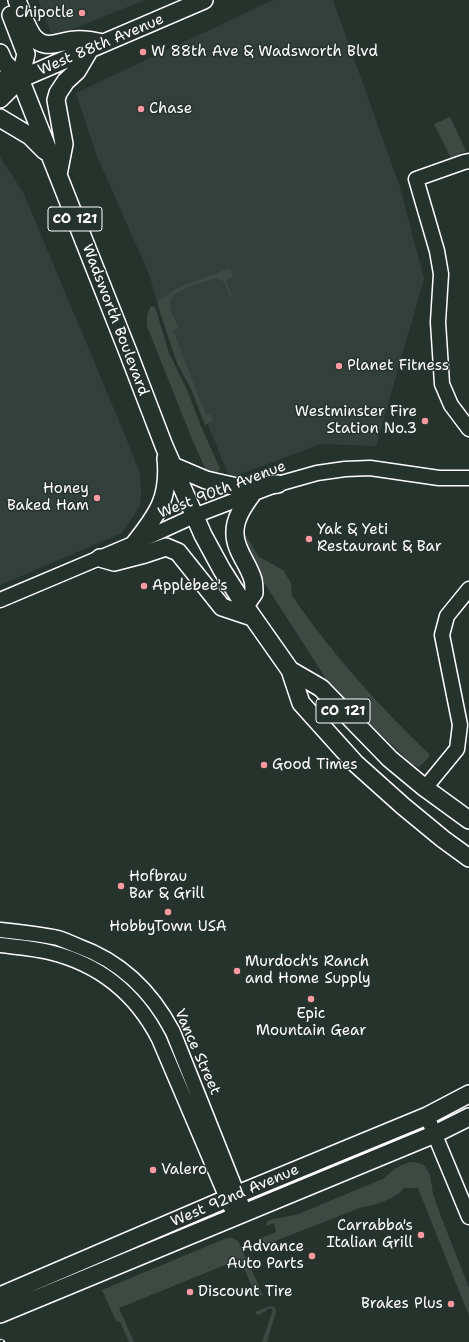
<!DOCTYPE html>
<style>
body{margin:0}
canvas{display:block;background:#26332d}
</style>
<canvas width="469" height="1342"></canvas>
<script>
const ctx = document.querySelector('canvas').getContext('2d');
ctx.lineJoin = 'round';
function fillPath(path, color) {
  ctx.fillStyle = color;
  ctx.fill(path, 'evenodd');
}
function trace(path, color, width, dash) {
  ctx.strokeStyle = color;
  ctx.lineWidth = width;
  ctx.lineCap = dash ? 'butt' : 'round';
  ctx.setLineDash(dash || []);
  ctx.stroke(path);
}
function label(font, color, halo, rows, align = 'center') {
  ctx.font = font + ' "Shantell Sans",sans-serif';
  ctx.lineWidth = 3;
  ctx.setLineDash([]);
  ctx.textBaseline = 'middle';
  ctx.strokeStyle = halo;
  ctx.fillStyle = color;
  for (const [text, x, y, turn = 0] of rows) {
    ctx.save();
    ctx.translate(x, y);
    ctx.rotate((+turn || 0) * Math.PI / 180);
    ctx.textAlign = isNaN(turn) ? turn : align;
    if (halo) ctx.strokeText(text, 0, 0);
    ctx.fillText(text, 0, 0);
    ctx.restore();
  }
}
fillPath(new Path2D(`
 M 38,0 L 145,0 L 57,35 L 52,35 Z
 M 273,0 L 333,0 L 400,187 L 424,279 L 376,446 L 321,444 L 230,478 L 158,305 L 149,274 L 96,154 L 76,93 Z
 M 0,157 L 23,192 L 124,433 L 140,474 L 141,493 L 140,506 L 122,533 L 0,585 Z`), '#333f3a');
fillPath(new Path2D(`
 M 450,117 L 466,151 L 451,158 L 434,124 Z
 M 227,269 L 230,270 L 232,272 L 232,277 L 226,281 L 232,295 L 230,296 L 223,281 L 216,278 C 206,281 171,290 170,302 C 169,309 175,320 178,326 L 177,329 L 173,330 L 206,415 L 210,414 L 213,421 L 205,425 L 191,389 L 177,363 L 158,306 L 158,301 L 177,288 Z
 M 151,306 L 155,307 L 169,353 L 188,392 L 200,424 L 220,469 L 215,474 L 211,476 L 206,470 L 192,439 L 147,326 L 147,315 Z
 M 243,531 L 259,557 L 283,570 L 291,583 L 292,596 C 332,654 379,706 429,754 L 429,757 L 419,767 L 412,764 L 360,715 L 327,680 L 265,584 L 243,546 Z
 M 409,1162 L 419,1163 L 425,1166 L 430,1175 L 433,1194 L 440,1214 L 469,1288 L 469,1316 L 418,1188 L 404,1188 C 397,1198 374,1206 362,1207 L 265,1245 L 262,1238 L 276,1232 L 274,1223 L 265,1226 L 268,1221 L 273,1219 L 296,1215 L 383,1179 L 396,1168 Z
 M 227,1238 L 232,1238 L 238,1241 L 263,1295 L 259,1297 L 256,1296 L 240,1259 L 119,1308 L 134,1342 L 129,1342 L 120,1322 L 116,1321 L 102,1290 Z
 M 270,1306 L 274,1307 L 276,1311 L 267,1342 L 262,1342 L 273,1310 L 270,1308 L 259,1315 L 256,1314 L 255,1312 Z`), '#3e4944');
const minor = new Path2D(`
 M 469,161 L 464,162 L 416,179 L 437,251 L 441,274 L 438,322 L 442,384 L 451,405 L 469,429
 M 0,600 L 135,543 L 194,516 L 278,484 L 317,473 L 345,469 L 370,468 L 439,478 L 469,478
 M 425,788 L 457,749 L 460,725 L 442,635 L 447,616 L 469,589
 M 0,930 C 19,932 39,934 58,938 C 64,940 71,943 78,946 C 120,961 152,992 173,1032 L 245,1213
 M 0,945 C 16,947 33,948 49,952 C 99,964 136,994 159,1039 L 235,1217
 M 427,1116 L 469,1217`);
const major = new Path2D(`
 M 17,0 C 21,11 25,24 32,35 C 44,52 59,41 75,40 C 84,39 94,41 103,43
 M 11,15 L 26,54 L 20,79
 M 0,53 L 4,62 L 20,79 L 128,352 L 164,446 L 203,535 L 222,570 L 245,606 L 290,670 L 301,703 L 355,763 L 403,806 L 443,839 L 469,858
 M 0,80 L 20,79 L 204,0
 M 0,99 L 20,79
 M 0,118 L 30,136 L 45,151
 M 58,175 L 64,144 L 56,100 L 58,93 L 66,81 L 77,71 L 90,49
 M 173,466 L 206,480 L 241,488 L 278,484
 M 135,543 C 158,514 170,497 166,458
 M 100,558 L 114,562 L 145,554 L 166,547 L 178,552 L 222,607 L 252,617
 M 245,606 L 254,593 C 254,589 254,584 253,580 C 249,565 235,550 235,534 C 234,519 244,505 252,494
 M 290,670 L 321,688 L 390,759 L 425,788 L 469,820
 M 0,1296 L 226,1199 L 427,1116 L 469,1094
 M 0,1314 L 435,1134 L 469,1117`);
trace(minor, '#fff', 17);
trace(major, '#fff', 20);
trace(minor, '#26332d', 14);
trace(major, '#26332d', 17);
const rail = new Path2D(`
 M 0,1341 L 3,1342`);
trace(rail, '#fff', 4.5);
trace(rail, '#26332d', 3, [9]);
for (const [x, y, r, color] of [
 [82,13,4,"#ff9aa2"],
 [143,52,4,"#ff9aa2"],
 [141,109,4,"#ff9aa2"],
 [339,366,4,"#ff9aa2"],
 [425,421,4,"#ff9aa2"],
 [97,498,4,"#ff9aa2"],
 [309,539,4,"#ff9aa2"],
 [144,586,4,"#ff9aa2"],
 [264,765,4,"#ff9aa2"],
 [121,886,4,"#ff9aa2"],
 [168,912,4,"#ff9aa2"],
 [237,971,4,"#ff9aa2"],
 [311,999,4,"#ff9aa2"],
 [153,1170,4,"#ff9aa2"],
 [421,1235,4,"#ff9aa2"],
 [312,1256,4,"#ff9aa2"],
 [190,1292,4,"#ff9aa2"],
 [451,1304,4,"#ff9aa2"]
]) {
  const dot = new Path2D();
  dot.arc(x, y, r, 0, 2 * Math.PI);
  ctx.fillStyle = color;
  ctx.fill(dot);
  trace(dot, '#26332d', 1.5);
}
for (const [x, y, w] of [
 [75,219,54],
 [343,711,54]
]) {
  const box = new Path2D();
  box.roundRect(x - w / 2, y - 12, w, 24, 3);
  ctx.fillStyle = '#26332d';
  ctx.fill(box);
  trace(box, '#fff', 1);
}
label('bold 14px', '#fff', null, [
 ["CO 121",75,219],
 ["CO 121",343,711]
]);
label('15px', '#fff', '#26332d', [
 ["Chipotle",74,13,"right"],
 ["W 88th Ave & Wadsworth Blvd",151,52],
 ["Chase",149,109],
 ["Planet Fitness",347,366],
 ["Westminster Fire",417,412,"right"],
 ["Station No.3",417,429,"right"],
 ["Honey",89,489,"right"],
 ["Baked Ham",89,506,"right"],
 ["Yak & Yeti",317,530],
 ["Restaurant & Bar",317,547],
 ["Applebee's",152,586],
 ["Good Times",272,765],
 ["Hofbrau",129,877],
 ["Bar & Grill",129,894],
 ["HobbyTown USA",168,927,"center"],
 ["Murdoch's Ranch",245,962],
 ["and Home Supply",245,979],
 ["Epic",311,1014,"center"],
 ["Mountain Gear",311,1031,"center"],
 ["Valero",161,1170],
 ["Carrabba's",413,1226,"right"],
 ["Italian Grill",413,1243,"right"],
 ["Advance",304,1247,"right"],
 ["Auto Parts",304,1264,"right"],
 ["Discount Tire",198,1292],
 ["Brakes Plus",443,1304,"right"]
], 'left');
label('15px', '#fff', '#26332d', [
 ["West 88th Avenue",101,45,-23],
 ["Wadsworth Boulevard",115,320,69],
 ["West 90th Avenue",222,490,-21],
 ["Vance Street",197,1052,66],
 ["West 92nd Avenue",235,1196,-23]
]);
</script>
